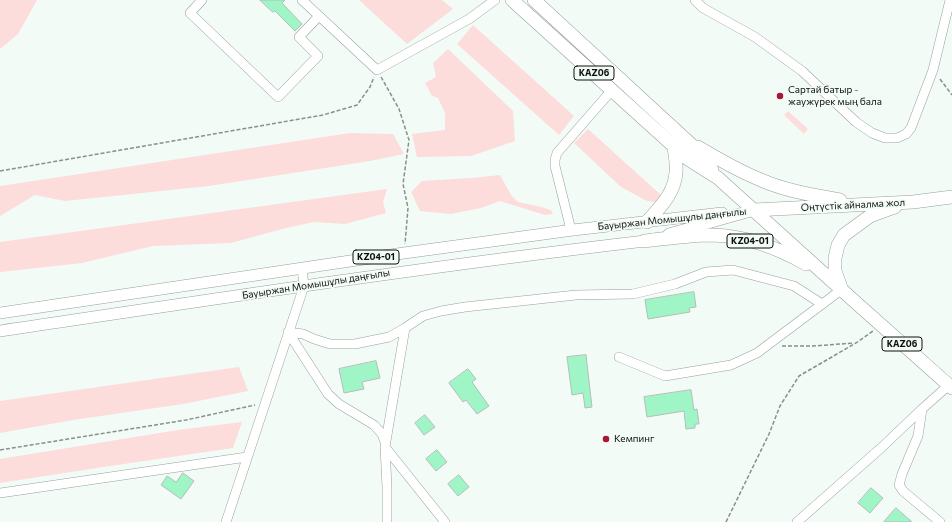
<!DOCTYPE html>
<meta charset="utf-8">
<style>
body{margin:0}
canvas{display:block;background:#f2fbf6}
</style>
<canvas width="952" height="522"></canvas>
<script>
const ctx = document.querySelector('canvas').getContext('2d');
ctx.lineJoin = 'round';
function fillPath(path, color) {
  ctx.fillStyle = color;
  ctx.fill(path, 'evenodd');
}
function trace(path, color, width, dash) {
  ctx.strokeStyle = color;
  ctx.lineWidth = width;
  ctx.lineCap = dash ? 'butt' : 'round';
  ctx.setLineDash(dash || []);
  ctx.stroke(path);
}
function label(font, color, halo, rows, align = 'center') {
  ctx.font = font + ' Commissioner,sans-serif';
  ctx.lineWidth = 3.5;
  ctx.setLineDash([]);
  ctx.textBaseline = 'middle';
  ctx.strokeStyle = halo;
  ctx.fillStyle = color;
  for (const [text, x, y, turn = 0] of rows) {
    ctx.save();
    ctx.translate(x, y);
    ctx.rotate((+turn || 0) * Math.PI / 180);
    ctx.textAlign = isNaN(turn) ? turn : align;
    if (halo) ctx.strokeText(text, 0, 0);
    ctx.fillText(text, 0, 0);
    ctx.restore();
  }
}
fillPath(new Path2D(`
 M 0,0 L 37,0 L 18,34 L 0,49 Z
 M 359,0 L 442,0 L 453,9 L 407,44 Z
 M 473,25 L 574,116 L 559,135 L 457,44 Z
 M 448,49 L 513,111 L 515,141 L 471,156 L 417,157 L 412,134 L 445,130 L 445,113 L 438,98 L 432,96 L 425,83 L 436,77 L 433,63 Z
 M 788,111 L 808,129 L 804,134 L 784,115 Z
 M 588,129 L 662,196 L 662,203 L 647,201 L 621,187 L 574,143 Z
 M 350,133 L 393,134 L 404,154 L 370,161 L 209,186 L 65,201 L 35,195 L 0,216 L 0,186 Z
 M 500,175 L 511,195 L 518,202 L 541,207 L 551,210 L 553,214 L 545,215 L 500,201 L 481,208 L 451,214 L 420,211 L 411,192 L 422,181 L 472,178 Z
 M 387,189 L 383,202 L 386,213 L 345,224 L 314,222 L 282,229 L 231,243 L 153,246 L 82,263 L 0,272 L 0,242 Z
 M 239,367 L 248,391 L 183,404 L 73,420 L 0,433 L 0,401 Z
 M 242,422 L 233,448 L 110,466 L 0,483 L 0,459 L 178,430 Z`), '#fddcdc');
const building = new Path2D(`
 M 260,0 L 285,0 L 282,3 L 302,24 L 295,31 L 275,11 L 273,12 Z
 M 694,292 L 696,307 L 689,308 L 690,312 L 648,319 L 645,300 Z
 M 586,355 L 592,407 L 585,408 L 583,393 L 572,395 L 567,357 Z
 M 376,361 L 380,378 L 362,382 L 364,389 L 344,393 L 339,369 Z
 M 468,369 L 476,379 L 472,382 L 489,406 L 477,414 L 466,400 L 463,402 L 449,383 Z
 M 691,390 L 694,410 L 697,409 L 699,424 L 695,424 L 695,428 L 686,429 L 684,411 L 647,417 L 644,397 Z
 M 425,415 L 435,427 L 424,435 L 415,423 Z
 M 437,450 L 447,462 L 436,471 L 426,459 Z
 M 183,473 L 194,481 L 181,499 L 161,485 L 167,476 L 176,482 Z
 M 459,475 L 469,487 L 458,496 L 448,484 Z
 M 871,488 L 883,498 L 870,513 L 858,503 Z
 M 896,508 L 912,522 L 884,522 Z`);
fillPath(building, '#9ff5c6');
trace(building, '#b5beb9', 1);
const minor = new Path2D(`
 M 202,0 L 190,13 L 278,97 L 318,56 L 299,37 L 319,16
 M 302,0 L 377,70 L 469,19 L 495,0
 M 695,0 L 703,8 L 755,37 L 802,71 L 856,122 L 872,133 L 885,138 L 897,138 L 906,134 L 911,128 L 933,70 L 950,0
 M 571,230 L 555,166 L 555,160 L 557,153 L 612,90
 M 405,328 L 423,316 L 441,311 L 465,307 L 576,295 L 633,294 L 675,284 L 706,272 L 733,270 L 794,286 L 822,304
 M 288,332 L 303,334 L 314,339 L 330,344 L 355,344 L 389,337 L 405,328 L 385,447 L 387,487 L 387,522
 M 288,332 L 328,394 L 339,404 L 374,425 L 382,434 L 385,442
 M 619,357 L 665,376 L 731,365 L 757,353 L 841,290
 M 922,409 L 918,436 L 902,474 L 899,485 L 903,491 L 940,522
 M 385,447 L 445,522
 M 0,493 L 247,457
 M 226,522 L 304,286 L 302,268
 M 797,522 L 881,448 L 922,409 L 949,385`);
const major = new Path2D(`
 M 669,234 L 754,210
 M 0,313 L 404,253 L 573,230 L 722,213
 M 0,331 C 215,299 430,266 645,241 L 653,239`);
const highway = new Path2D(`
 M 512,0 L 688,159 L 718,178 L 853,300 L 952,388
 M 534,0 L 697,150 L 712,170
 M 698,147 C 718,159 739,171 761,180 C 786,191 813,195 840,200
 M 754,210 L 913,202 L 952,197
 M 647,222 C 660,207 675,193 676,172 C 677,163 675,155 674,147
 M 645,241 C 668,238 690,235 713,235 C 746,236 778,248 806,264
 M 841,288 L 835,271 L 835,258 L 838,245 L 844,235 L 870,216 L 895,207`);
trace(minor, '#98a09b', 10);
trace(major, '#98a09b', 12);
trace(highway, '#98a09b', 14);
trace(new Path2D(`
 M 381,77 L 399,109 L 409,140 L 403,184 L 408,208 L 405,244
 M 940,79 L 952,95
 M 0,171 L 323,115 L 357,105 L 370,87 L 374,77
 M 782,346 L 813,346 L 854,343
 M 0,450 L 186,420 L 255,405
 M 726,522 L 769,434 L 780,406 L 799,376 L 856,343 L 873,331`), '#89908c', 1.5, [4, 2]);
trace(minor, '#fff', 9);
trace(major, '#fff', 11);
trace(highway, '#fff', 13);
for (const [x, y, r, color] of [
 [780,96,4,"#ab1436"],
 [606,439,4,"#ab1436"]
]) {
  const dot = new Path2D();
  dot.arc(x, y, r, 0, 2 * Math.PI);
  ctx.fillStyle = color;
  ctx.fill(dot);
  trace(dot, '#f2fbf6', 1.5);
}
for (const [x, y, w] of [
 [594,73,40],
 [750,241,46],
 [376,257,46],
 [902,344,40]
]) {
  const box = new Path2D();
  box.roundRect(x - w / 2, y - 7, w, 14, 3);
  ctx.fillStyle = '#f2fbf6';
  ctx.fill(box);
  trace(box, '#0e110f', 1);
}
label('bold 9px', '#0e110f', null, [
 ["KАZ06",594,73],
 ["KZ04-01",750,241],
 ["KZ04-01",376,257],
 ["KАZ06",902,344]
]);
label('10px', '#0e110f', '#f2fbf6', [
 ["Сартай батыр -",788,90],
 ["жаужүрек мың бала",788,102],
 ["Кемпинг",614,439]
], 'left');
label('10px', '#0e110f', '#f2fbf6', [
 ["Оңтүстік айналма жол",853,205,-3],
 ["Бауыржан Момышұлы даңғылы",672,219,-6],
 ["Бауыржан Момышұлы даңғылы",316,284,-9]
]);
</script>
